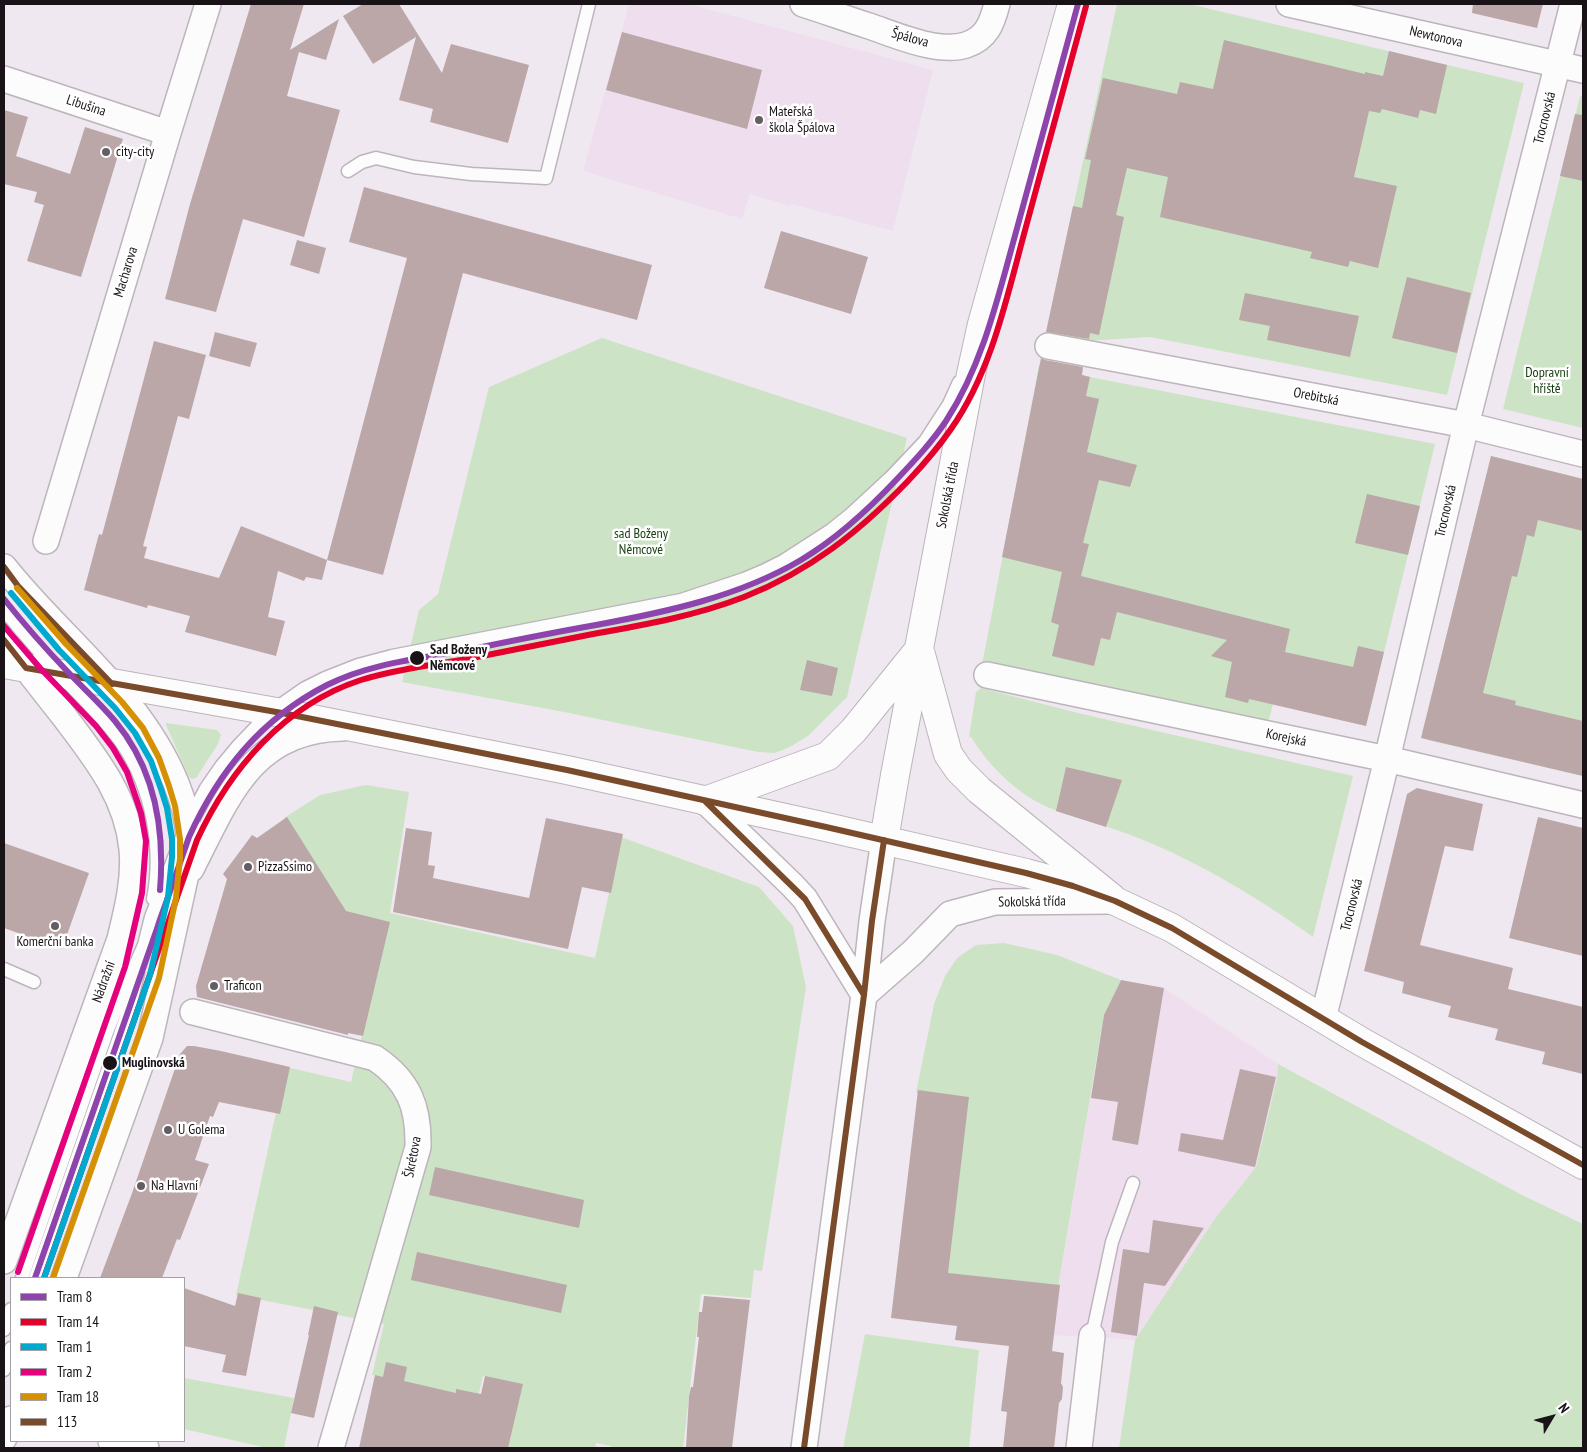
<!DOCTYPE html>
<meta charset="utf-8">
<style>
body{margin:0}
#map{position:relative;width:1587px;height:1452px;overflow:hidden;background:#f0e8f0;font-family:"PT Sans Narrow",sans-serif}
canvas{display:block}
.frame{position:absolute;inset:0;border:5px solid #191318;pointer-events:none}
.legend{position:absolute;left:10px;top:1277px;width:175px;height:165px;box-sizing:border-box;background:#fff;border:1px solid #a3a1a3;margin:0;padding:6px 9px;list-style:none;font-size:15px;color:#191318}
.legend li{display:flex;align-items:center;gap:10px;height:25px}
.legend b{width:25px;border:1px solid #a3a1a3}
.north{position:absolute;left:1527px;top:1392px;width:50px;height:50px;-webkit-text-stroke:4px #fff;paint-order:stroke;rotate:53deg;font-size:14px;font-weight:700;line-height:20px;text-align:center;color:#191318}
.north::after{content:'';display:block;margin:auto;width:18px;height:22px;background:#191318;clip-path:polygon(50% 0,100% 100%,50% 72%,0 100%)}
</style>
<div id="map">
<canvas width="1587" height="1452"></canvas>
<div class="frame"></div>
<ul class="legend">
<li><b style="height:6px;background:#8e44ad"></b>Tram 8</li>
<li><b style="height:6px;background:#e4002b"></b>Tram 14</li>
<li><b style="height:6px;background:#00a9ce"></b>Tram 1</li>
<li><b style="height:6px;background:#e5007d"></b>Tram 2</li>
<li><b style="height:6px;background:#d69004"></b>Tram 18</li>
<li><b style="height:6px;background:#7a4b2a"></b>113</li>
</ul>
<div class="north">N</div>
</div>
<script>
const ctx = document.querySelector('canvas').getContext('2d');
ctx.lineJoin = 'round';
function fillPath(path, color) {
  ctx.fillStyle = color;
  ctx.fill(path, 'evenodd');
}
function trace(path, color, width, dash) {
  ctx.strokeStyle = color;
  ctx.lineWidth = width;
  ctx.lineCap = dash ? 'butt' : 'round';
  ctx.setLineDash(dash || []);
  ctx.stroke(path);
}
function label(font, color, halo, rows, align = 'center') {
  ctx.font = font + ' "PT Sans Narrow",sans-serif';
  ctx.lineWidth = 5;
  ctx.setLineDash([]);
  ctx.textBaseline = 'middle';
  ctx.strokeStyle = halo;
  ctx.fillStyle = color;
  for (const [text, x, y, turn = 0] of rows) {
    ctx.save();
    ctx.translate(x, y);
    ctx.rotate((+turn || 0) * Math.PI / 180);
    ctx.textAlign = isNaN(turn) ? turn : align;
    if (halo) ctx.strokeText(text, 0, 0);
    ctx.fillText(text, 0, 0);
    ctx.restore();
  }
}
fillPath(new Path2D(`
 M 629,4 L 689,4 L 933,70 L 893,231 L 791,204 L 790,206 L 750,194 L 742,219 L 583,171 Z
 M 1121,980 L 1164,988 L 1278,1064 L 1277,1078 L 1256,1167 L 1216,1217 L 1135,1340 L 1053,1335 L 1058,1287 L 1104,1015 Z`), '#efdfee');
fillPath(new Path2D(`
 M 1117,4 L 1189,4 L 1524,83 L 1447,395 L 1150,337 L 1088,341 L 1046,332 Z
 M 1580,96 L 1583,97 L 1583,428 L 1503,409 Z
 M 602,338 L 907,438 L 847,697 L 808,736 L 790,747 L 775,753 L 758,752 L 564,712 L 402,682 L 419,610 L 438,594 L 489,387 Z
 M 1039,365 L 1090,377 L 1435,444 L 1366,726 L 1273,704 L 1267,728 L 982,665 Z
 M 1491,456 L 1583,479 L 1583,776 L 1427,740 L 1422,733 Z
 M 981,688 L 1078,713 L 1353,776 L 1313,937 C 1258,898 1201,863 1138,838 C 1111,827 1084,820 1056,811 L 1055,810 C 1021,798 990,768 971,737 L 969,737 L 976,692 Z
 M 166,723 L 217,730 L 221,735 L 218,744 L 196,778 L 192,779 L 189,777 L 166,725 Z
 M 366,785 L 409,792 L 390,913 L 595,958 L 621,837 L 759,887 L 793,926 L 806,987 L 762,1271 L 754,1270 L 751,1298 L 701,1294 L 683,1448 L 610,1448 L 611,1446 L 596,1443 L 595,1448 L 499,1448 L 494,1447 L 521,1385 L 483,1376 L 473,1418 L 414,1385 L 372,1375 L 384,1324 L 236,1295 L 286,1067 L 351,1082 L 375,980 L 350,923 L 284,818 L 320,795 Z
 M 1004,943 L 1057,955 L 1121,980 L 1104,1015 L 1058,1287 L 946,1274 L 966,1099 L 916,1093 L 934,1004 L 945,976 L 957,958 L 976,945 Z
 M 1278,1064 L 1522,1195 L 1583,1224 L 1583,1448 L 1119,1448 L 1135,1340 L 1216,1217 L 1256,1167 L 1277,1078 Z
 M 865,1334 L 979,1350 L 969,1448 L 843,1448 Z
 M 184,1378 L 294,1398 L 284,1448 L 267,1448 L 184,1429 Z`), '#cce4c5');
fillPath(new Path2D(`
 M 251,4 L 304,4 L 290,50 L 339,19 L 326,60 L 299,52 L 287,96 L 340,110 L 304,237 L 243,219 L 216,312 L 165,299 L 190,204 Z
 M 363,4 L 399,4 L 442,73 L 451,44 L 529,65 L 508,143 L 430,122 L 433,109 L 399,100 L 416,37 L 373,64 L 343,16 Z
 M 1473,4 L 1543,4 L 1537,28 L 1472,13 Z
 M 622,32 L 762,70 L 747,129 L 606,90 Z
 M 1224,40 L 1365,74 L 1365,72 L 1383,76 L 1389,51 L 1447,65 L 1436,114 L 1420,110 L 1418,118 L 1382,109 L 1380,113 L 1369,111 L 1354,177 L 1397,186 L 1378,268 L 1350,261 L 1348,267 L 1310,258 L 1312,252 L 1160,217 L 1168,177 L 1127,168 L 1116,215 L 1124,217 L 1099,335 L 1090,333 L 1089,339 L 1046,332 L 1073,206 L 1082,208 L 1091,160 L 1085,159 L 1103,78 L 1177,94 L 1180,82 L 1213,89 Z
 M 4,110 L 28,117 L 16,156 L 70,174 L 85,127 L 123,139 L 81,277 L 27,261 L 44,205 L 34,202 L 37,192 L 4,184 Z
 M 1575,114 L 1583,115 L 1583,181 L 1560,176 Z
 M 364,187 L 652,265 L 637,320 L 463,273 L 383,575 L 327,560 L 407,258 L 349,242 Z
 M 781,231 L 868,257 L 851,314 L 764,288 Z
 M 297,240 L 326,248 L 319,274 L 290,265 Z
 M 1407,277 L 1471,293 L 1457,353 L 1392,338 Z
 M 1245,293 L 1359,316 L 1350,357 L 1267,340 L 1270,326 L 1239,320 Z
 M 215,332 L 257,343 L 250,367 L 209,356 Z
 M 154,341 L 206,355 L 189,419 L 178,416 L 143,546 L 147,547 L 144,558 L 219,578 L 241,526 L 327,560 L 322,580 L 306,577 L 304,581 L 278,571 L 268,617 L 285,621 L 276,656 L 185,632 L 190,616 L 148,605 L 147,608 L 84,590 L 99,534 L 102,535 Z
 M 1041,358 L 1045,360 L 1083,367 L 1082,375 L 1090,377 L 1086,396 L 1099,399 L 1087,452 L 1137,465 L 1130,487 L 1099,480 L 1083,543 L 1089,544 L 1081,576 L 1290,629 L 1285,652 L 1353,667 L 1358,646 L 1384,652 L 1366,726 L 1249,699 L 1248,703 L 1225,697 L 1232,662 L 1211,656 L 1227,640 L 1117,612 L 1110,640 L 1101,638 L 1094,666 L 1052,656 L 1059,625 L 1051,622 L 1062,572 L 1002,557 Z
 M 1491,456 L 1583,479 L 1583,531 L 1538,520 L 1534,537 L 1527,535 L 1517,577 L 1512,576 L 1483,693 L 1516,701 L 1515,705 L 1583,721 L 1583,776 L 1421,738 Z
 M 1367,494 L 1420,506 L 1408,555 L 1355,543 Z
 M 807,660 L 838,668 L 832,696 L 800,690 Z
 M 1066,767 L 1122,780 L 1106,827 L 1056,811 Z
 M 1417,788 L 1483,804 L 1473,851 L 1445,846 L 1420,945 L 1513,968 L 1508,989 L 1583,1007 L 1583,1074 L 1542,1064 L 1545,1052 L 1495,1040 L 1498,1029 L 1448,1017 L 1451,1006 L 1402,993 L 1404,982 L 1364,971 L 1407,794 Z
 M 287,817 L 346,911 L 390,922 L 363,1036 L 348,1033 L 348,1035 L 197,997 L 196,986 L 227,879 L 223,874 L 252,835 L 257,838 Z
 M 1538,817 L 1583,828 L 1583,956 L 1509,938 Z
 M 546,818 L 623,834 L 611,893 L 582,887 L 568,949 L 393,912 L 406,828 L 432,832 L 428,865 L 435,866 L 433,878 L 529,898 Z
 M 4,843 L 89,873 L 62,949 L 4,928 Z
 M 1121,980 L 1164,988 L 1138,1145 L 1112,1140 L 1118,1102 L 1091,1098 L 1104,1015 Z
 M 187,1046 L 194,1046 L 221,1051 L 290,1067 L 280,1114 L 219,1102 L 213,1117 L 210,1116 L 195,1160 L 209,1164 L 180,1240 L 177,1239 L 162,1278 L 100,1278 L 131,1196 L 180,1054 Z
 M 1240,1069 L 1276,1077 L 1255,1167 L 1178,1151 L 1181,1133 L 1223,1140 Z
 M 918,1090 L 969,1097 L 948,1273 L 1060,1285 L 1052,1351 L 1064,1353 L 1061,1383 L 1063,1387 L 1062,1399 L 1059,1403 L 1054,1448 L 1003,1448 L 1007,1412 L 1001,1411 L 1009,1346 L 955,1340 L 957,1326 L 891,1318 Z
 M 435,1167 L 584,1200 L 579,1228 L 429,1195 Z
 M 1153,1220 L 1204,1228 L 1165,1286 L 1144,1283 L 1137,1336 L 1111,1332 L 1123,1249 L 1149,1253 Z
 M 417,1252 L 567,1285 L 561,1313 L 411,1280 Z
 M 184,1288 L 235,1306 L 238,1293 L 261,1298 L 246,1376 L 222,1372 L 226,1355 L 184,1346 Z
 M 704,1296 L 750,1300 L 732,1448 L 686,1448 L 689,1396 L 691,1387 L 693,1387 L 699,1337 L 697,1337 L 699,1312 L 702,1312 Z
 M 314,1306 L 338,1312 L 314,1418 L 291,1413 L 309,1335 L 308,1335 Z
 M 386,1362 L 407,1367 L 404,1381 L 456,1393 L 456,1389 L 481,1394 L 485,1376 L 523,1384 L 508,1448 L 359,1448 L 375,1375 L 383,1377 Z`), '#bba7a7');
const service = new Path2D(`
 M 348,171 L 362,162 L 376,158 L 414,167 L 471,174 L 546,178 L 589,4
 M 4,610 C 25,636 47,661 70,685 C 88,704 108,723 123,745 C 152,789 163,848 153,899
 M 4,969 L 34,982
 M 22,1278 L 107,1032 L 120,1000 L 144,945 L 151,917 L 187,824 L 206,788 L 222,765 L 237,747 L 257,726 L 282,704 L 305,688 L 325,678 L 358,665 L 392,656 L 681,600 L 744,579 L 763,571 L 783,561 L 831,530 L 851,514 L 891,477 L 925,441 L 949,404 L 959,382
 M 35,1278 L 131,1003 L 138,973
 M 4,1330 L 11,1309
 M 1092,1336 L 1112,1242 L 1133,1183
 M 4,1370 L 11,1348`);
const minor = new Path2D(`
 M 803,4 C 825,11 847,19 869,26 C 896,35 938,54 966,45 C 987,38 992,23 997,4
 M 1289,4 L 1583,70
 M 4,79 L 168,133
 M 1048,346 L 1466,425 L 1583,454
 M 46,541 L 168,133 L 208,4
 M 4,567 C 61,639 140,695 176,783 C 183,800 188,819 189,838 C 189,847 188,856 188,865 L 150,1038 L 64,1278
 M 4,640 C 24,665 43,690 63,715 C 94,756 127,796 132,849 C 135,879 127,910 120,939 L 4,1261
 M 987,675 L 1387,759 L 1583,805
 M 705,801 L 792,885 L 805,899 L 864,995
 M 191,869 C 227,799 251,729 343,728
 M 864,995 L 913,952 L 950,914 L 995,902 L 1110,901
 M 193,1012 L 375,1058 C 409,1081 419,1107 418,1147 L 331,1448
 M 1323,1019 L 1387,759 L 1466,425 L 1573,4
 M 4,1438 L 11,1419
 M 111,1441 L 146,1448
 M 804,1448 L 864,995 L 872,921 L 884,840
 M 1079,1448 L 1092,1336`);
const tertiary = new Path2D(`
 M 921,655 L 948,754 L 959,770 L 979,790 L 1112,898
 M 705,801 L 828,756 L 854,730 L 917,652
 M 884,840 L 895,775 L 971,374 L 982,324 L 1072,4`);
const secondary = new Path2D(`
 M 4,664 L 282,713 L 567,770 L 826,827 L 1026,873 L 1073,886 L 1115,901 L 1172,928 L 1362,1042 L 1583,1165`);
trace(service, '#bcb5bb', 15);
trace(minor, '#bcb5bb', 28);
trace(tertiary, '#bcb5bb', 30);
trace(secondary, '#bcb5bb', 30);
trace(service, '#fdfcfd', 12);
trace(minor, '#fdfcfd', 25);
trace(tertiary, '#fdfcfd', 28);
trace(secondary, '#fdfcfd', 28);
trace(new Path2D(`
 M 4,567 L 18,586 L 112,684
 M 4,640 L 26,668 L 282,713 L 567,770 L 826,827 L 1026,873 L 1073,886 L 1115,901 L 1172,928 L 1362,1042 L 1583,1165
 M 705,801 L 805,899 L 864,995
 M 804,1448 L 864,995 L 872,921 L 884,840`), '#7a4b2a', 6);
trace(new Path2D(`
 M 4,599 C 24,624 45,648 67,671 C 83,688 100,703 115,721 C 155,769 165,829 160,890
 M 35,1278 L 189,837 C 219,771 261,719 327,685 C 372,662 427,658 477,648 C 516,640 556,632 596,625 C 666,612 738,597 801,560 C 838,538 869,509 898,478 C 915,460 932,442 946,421 C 983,364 998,297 1016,232 C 1037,156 1057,80 1078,4`), '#8e44ad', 6);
trace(new Path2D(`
 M 44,1278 L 197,840 C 230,769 284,705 361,680 C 396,669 432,665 467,659 C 509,651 551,642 593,634 C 644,625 695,616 744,597 C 810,571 859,532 908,481 C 923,465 938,448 951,429 C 991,372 1006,301 1024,234 C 1045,158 1066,82 1086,6`), '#e4002b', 6);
trace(new Path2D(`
 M 11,593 L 59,650 L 115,708 L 135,733 L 151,761 L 161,789 L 167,808 L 172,839 L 172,857 L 168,897 L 150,975 L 44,1278`), '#00a9ce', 6);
trace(new Path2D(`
 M 4,626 L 40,668 L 96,726 L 113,748 L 127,772 L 136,798 L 141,813 L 146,841 L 142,893 L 125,967 L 18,1272`), '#e5007d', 6);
trace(new Path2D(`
 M 17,588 L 66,644 L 122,702 L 143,728 L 159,758 L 169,786 L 175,806 L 180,839 L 180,858 L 176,898 L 159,978 L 53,1278`), '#d69004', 6);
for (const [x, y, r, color] of [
 [759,120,5,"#645e64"],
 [106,152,5,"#645e64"],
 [417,658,8,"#191318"],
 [248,867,5,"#645e64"],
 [55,926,5,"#645e64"],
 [214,986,5,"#645e64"],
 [110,1063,8,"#191318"],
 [168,1130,5,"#645e64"],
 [141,1186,5,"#645e64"]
]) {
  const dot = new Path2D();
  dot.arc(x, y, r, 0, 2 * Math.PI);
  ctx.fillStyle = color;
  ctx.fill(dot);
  trace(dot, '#fff', 2);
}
label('14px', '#191318', '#fff', [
 ["Newtonova",1436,37,13],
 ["Špálova",910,38,16],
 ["Libušina",86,106,18],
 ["Trocnovská",1545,118,-76],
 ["Macharova",126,272,-73],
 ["Orebitská",1316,397,11],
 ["Sokolská třída",948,495,-79],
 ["Trocnovská",1446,511,-77],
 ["Korejská",1286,738,12],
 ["Sokolská třída",1032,902,-1],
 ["Trocnovská",1352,905,-76],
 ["Nádražní",104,982,-70],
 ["Škrétova",413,1157,-79]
]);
label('14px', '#191318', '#fff', [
 ["Mateřská",769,112],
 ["škola Špálova",769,128],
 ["city-city",116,152],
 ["PizzaSsimo",258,867],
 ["Komerční banka",55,942,"center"],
 ["Traficon",224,986],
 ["U Golema",178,1130],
 ["Na Hlavní",151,1186]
], 'left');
label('14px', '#143b0a', '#fff', [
 ["Dopravní",1547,373],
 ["hřiště",1547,389],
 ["sad Boženy",641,534],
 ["Němcové",641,550]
]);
label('bold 14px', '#191318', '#fff', [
 ["Sad Boženy",430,650],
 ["Němcové",430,666],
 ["Muglinovská",122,1063]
], 'left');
</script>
